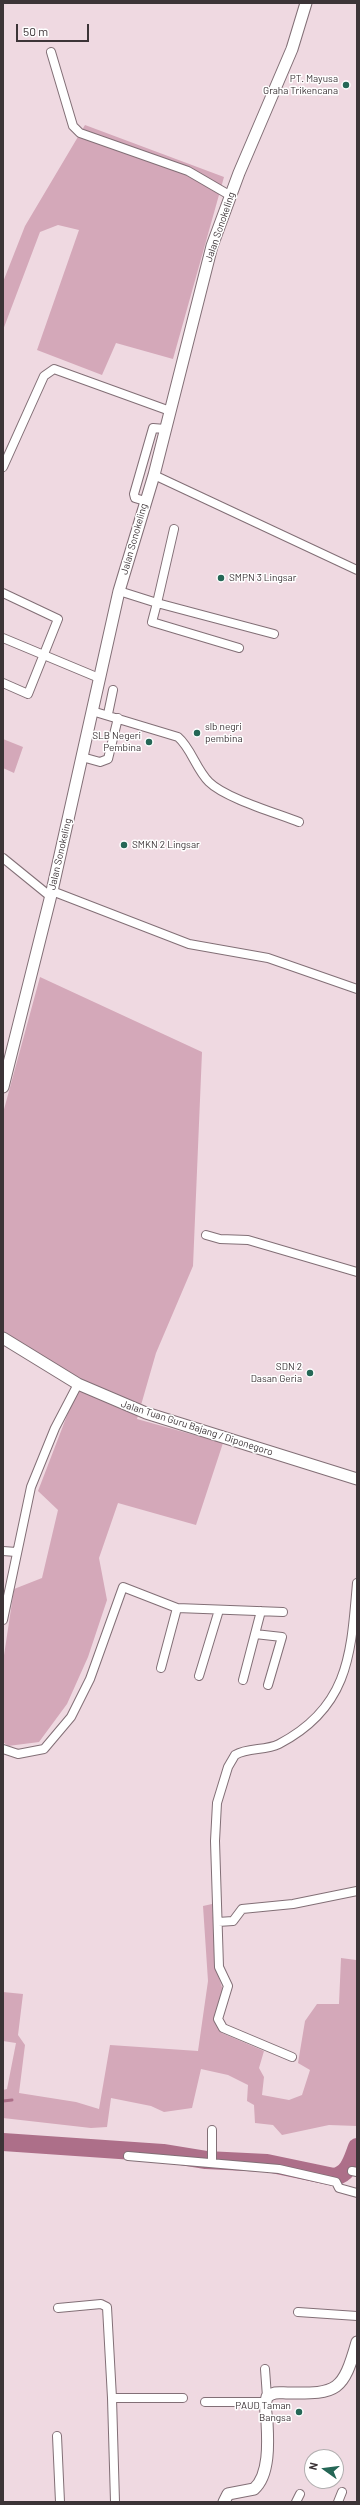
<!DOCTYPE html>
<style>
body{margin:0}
#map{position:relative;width:360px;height:2505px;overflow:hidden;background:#efd9e1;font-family:Barlow,sans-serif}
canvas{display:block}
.frame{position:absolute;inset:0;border:4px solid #3c3437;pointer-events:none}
.north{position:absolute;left:304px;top:2449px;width:40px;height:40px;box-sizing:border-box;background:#fff;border:1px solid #b1aeaf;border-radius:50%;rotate:284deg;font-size:11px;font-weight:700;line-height:16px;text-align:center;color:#3c3437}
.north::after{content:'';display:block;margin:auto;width:14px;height:18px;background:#256756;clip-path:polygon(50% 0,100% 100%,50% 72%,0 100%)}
.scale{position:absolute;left:16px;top:24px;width:73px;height:18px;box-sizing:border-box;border:2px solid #3c3437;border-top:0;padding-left:5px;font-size:12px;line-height:14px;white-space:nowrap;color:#3c3437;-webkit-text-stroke:3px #fff;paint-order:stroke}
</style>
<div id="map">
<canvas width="360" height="2505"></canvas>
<div class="frame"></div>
<div class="north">N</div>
<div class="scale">50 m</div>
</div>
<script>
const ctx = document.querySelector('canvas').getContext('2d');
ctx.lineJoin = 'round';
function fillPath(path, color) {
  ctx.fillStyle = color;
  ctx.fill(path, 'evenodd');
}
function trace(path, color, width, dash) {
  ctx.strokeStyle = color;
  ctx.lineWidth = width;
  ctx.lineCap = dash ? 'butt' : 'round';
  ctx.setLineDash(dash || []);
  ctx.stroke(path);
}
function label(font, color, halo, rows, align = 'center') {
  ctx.font = font + ' Barlow,sans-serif';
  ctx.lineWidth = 3;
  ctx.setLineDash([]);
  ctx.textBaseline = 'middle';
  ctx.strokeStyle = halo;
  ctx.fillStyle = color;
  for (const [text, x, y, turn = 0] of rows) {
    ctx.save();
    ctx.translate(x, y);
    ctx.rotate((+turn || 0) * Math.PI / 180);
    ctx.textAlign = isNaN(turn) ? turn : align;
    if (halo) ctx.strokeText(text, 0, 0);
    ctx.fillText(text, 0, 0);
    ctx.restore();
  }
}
fillPath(new Path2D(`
 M 85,125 L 224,177 L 173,359 L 116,343 L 102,375 L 37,350 L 79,230 L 58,225 L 40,232 L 3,330 L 3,282 L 25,226 Z
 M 3,739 L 23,747 L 14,773 L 3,768 Z
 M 40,977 L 202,1052 L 193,1266 L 156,1353 L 137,1419 L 223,1443 L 196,1525 L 118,1503 L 99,1558 L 107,1600 L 88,1657 L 67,1704 L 39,1742 L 8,1746 L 3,1742 L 3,1662 L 14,1589 L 42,1578 L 58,1510 L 38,1491 L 81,1379 L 3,1332 L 3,1113 Z
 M 212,1904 L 217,1972 L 223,1990 L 214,2020 L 222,2033 L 264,2051 L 259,2068 L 264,2077 L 262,2095 L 289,2100 L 302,2095 L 310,2070 L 298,2063 L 305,2021 L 317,2004 L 339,2004 L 341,1958 L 356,1960 L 357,1959 L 357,2126 L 329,2125 L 282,2135 L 273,2125 L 255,2123 L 254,2105 L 247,2101 L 248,2085 L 228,2075 L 201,2069 L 192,2108 L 164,2112 L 151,2106 L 111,2098 L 107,2127 L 91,2128 L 3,2118 L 3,2090 L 7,2089 L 16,2043 L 3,2041 L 3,1992 L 23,1994 L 18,2035 L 25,2045 L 19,2093 L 76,2102 L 99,2109 L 110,2045 L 198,2051 L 208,1981 L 203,1906 Z`), '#d4a8b9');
trace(new Path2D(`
 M 3,2101 L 12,2100`), '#ad6f89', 3);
trace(new Path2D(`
 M 3,2142 L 163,2153 L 206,2160 L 267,2163 L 334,2177 C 349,2174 352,2160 357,2147`), '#ad6f89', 18);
const street = new Path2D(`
 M 51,52 L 73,126 L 80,133 L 188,171 L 231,196
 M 3,467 L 44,376 L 54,369 L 170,411
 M 154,475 L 357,570
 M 145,501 L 135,498 L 134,494 L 153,428 L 165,429
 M 174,529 L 157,603 L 274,634
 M 119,591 L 157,603 L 152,622 L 239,648
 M 3,593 L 58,619 L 28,694 L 3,683
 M 3,638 L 99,678
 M 92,711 L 178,737 C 191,748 196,769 209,782 C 225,798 276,813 299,822
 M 108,714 L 113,690
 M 82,757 L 100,762 L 108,759 L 118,718
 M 3,858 L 51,897
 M 52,891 L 189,944 L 268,958 L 357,989
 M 206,1235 L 220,1239 L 248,1240 L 357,1272
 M 3,1551 L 16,1552
 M 3,1620 L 31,1487 L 55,1428 L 78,1384
 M 255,1634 L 282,1637 L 268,1685
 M 161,1668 L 177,1608
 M 199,1676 L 219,1610
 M 243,1680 L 261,1611
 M 3,1749 L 18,1754 L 44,1749 L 71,1717 L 90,1679 L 123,1587 L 177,1608 L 283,1612
 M 218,1922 L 233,1921 L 242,1909 L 293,1904 L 357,1891
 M 292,2057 L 223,2028 L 218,2019 L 228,1986 L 219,1967 L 215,1841 L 217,1803 L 228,1767 L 235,1755 C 248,1747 265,1751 279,1744 C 350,1707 351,1652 357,1583
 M 212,2130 L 212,2163
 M 128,2156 L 279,2169 L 336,2182 L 339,2188 L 357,2193
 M 352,2171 L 357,2172
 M 58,2308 L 101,2304 L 107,2307 L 112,2398
 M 298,2312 L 357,2316
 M 265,2369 L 267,2397
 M 205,2402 L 266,2402
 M 57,2436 L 60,2502
 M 115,2502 L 112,2398 L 183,2398
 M 296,2502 L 300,2494
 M 338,2502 L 342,2492`);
const secondary = new Path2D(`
 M 3,1087 L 52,891 L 119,591 L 154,475 L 212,246 L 239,173 L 292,49 L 306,3
 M 3,1338 L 78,1384 L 146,1413 L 357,1479
 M 224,2502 L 228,2494 L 254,2489 C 270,2475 268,2441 267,2422 C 266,2413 264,2405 267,2397 C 274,2391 280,2393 288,2393 C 338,2394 343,2391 357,2342`);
trace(street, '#826f76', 10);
trace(secondary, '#826f76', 13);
trace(street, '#fff', 8);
trace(secondary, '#fff', 11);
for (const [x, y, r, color] of [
 [346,85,4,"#256756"],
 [221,578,4,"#256756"],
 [197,733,4,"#256756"],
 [149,742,4,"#256756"],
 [124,845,4,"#256756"],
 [310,1373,4,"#256756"],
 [299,2412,4,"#256756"]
]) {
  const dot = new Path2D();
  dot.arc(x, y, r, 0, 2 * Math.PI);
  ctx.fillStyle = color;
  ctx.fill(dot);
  trace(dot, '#fff', 1.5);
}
label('10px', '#3c3437', '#fff', [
 ["PT. Mayusa",338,79],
 ["Graha Trikencana",338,91],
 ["SMPN 3 Lingsar",229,578,"left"],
 ["slb negri",205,727,"left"],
 ["pembina",205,739,"left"],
 ["SLB Negeri",141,736],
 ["Pembina",141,748],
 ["SMKN 2 Lingsar",132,845,"left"],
 ["SDN 2",302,1367],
 ["Dasan Geria",302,1379],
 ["PAUD Taman",291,2406],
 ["Bangsa",291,2418]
], 'right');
label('10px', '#3c3437', '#fff', [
 ["Jalan Sonokeling",220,227,-71],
 ["Jalan Sonokeling",134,539,-74],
 ["Jalan Sonokeling",60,854,-77],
 ["Jalan Tuan Guru Bajang / Diponegoro",197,1428,18]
]);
</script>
